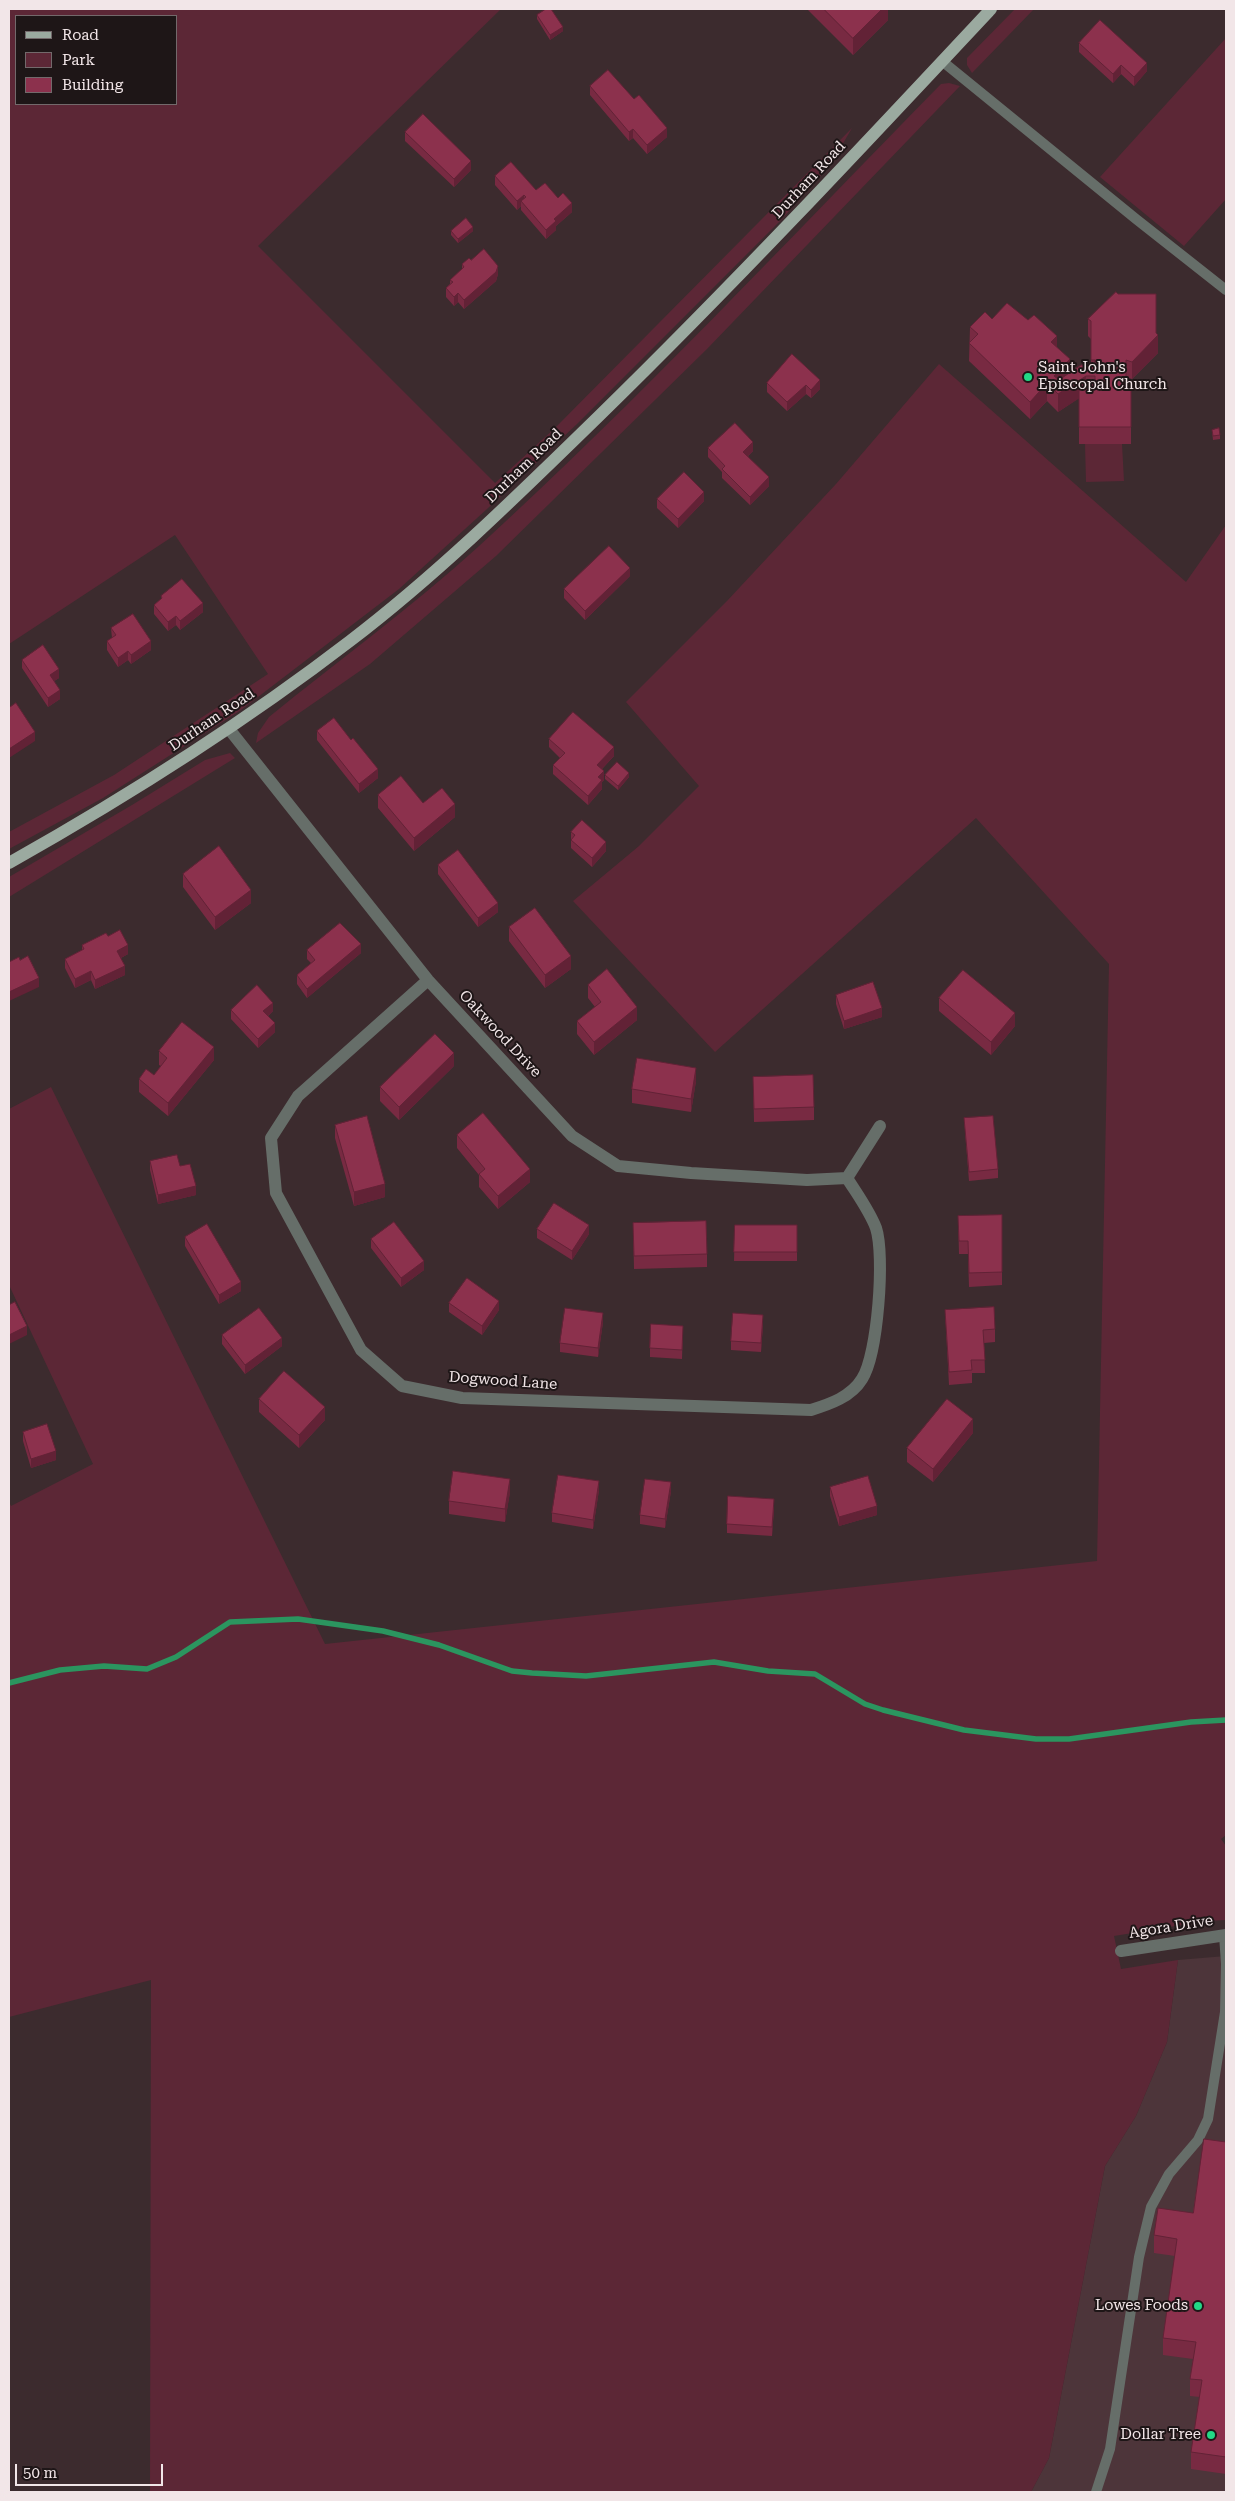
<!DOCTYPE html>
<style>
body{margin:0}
#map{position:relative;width:1235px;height:2501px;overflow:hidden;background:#3c2b2e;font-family:"Roboto Serif",serif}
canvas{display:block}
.frame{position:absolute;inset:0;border:10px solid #f2e6e8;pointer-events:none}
.legend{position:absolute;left:15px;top:15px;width:162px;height:90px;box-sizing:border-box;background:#1e1617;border:1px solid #73696b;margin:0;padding:6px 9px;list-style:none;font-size:15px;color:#f2e6e8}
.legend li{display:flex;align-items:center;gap:10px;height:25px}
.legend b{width:25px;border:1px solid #73696b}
.scale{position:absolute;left:15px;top:2464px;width:148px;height:22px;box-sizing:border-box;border:2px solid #f2e6e8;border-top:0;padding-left:6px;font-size:15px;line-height:18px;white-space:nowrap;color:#f2e6e8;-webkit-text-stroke:4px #1e1617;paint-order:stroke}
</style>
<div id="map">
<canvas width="1235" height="2501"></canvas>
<div class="frame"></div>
<ul class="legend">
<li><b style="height:6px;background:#9baaa0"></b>Road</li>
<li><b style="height:14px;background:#5c2736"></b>Park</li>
<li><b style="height:14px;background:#8c314d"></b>Building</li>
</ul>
<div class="scale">50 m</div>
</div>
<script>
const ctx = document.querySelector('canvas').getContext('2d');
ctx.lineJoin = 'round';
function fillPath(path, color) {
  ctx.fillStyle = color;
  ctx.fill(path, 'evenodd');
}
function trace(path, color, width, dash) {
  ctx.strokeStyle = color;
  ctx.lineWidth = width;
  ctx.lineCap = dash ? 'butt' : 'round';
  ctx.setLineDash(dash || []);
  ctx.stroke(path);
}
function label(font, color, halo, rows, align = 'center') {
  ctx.font = font + ' "Roboto Serif",serif';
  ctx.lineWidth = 4;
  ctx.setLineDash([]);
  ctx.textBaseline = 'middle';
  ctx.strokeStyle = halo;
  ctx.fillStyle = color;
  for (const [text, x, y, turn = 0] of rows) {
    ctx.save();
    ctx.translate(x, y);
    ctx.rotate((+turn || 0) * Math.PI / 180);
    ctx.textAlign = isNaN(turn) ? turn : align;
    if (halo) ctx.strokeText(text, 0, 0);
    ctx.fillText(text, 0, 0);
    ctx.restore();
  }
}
fillPath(new Path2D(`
 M 1226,1956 L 1226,2492 L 1031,2492 L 1049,2458 L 1105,2166 L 1136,2116 L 1167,2042 L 1178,1960 Z`), '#4d353a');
fillPath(new Path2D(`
 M 9,9 L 501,9 L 258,246 L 495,483 L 554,429 L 852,128 L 831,164 L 781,220 L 577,424 L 487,509 L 399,589 L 241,710 L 103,798 L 9,849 L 9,832 L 114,775 L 268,674 L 175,535 L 9,644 ZM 16,16 L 176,16 L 176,104 L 16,104 Z
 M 1015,9 L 1034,9 L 972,73 L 967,65 L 967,58 Z
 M 1226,38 L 1226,199 L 1184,246 L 1100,177 Z
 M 949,83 L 960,86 L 707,349 L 496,556 L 370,664 L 256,743 L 258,733 L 269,717 C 339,660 411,608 478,547 C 639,400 788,240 941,84 Z
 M 939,364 L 1186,582 L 1226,525 L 1226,1835 L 1221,1839 L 1226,1846 L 1226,1920 L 1206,1921 L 1114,1936 L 1121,1969 L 1178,1960 L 1167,2042 L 1136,2116 L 1105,2166 L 1049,2458 L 1031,2492 L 150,2492 L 151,1980 L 9,2017 L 9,1502 L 11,1506 L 93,1464 L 9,1285 L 9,1109 L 51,1087 L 325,1644 L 1097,1561 L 1109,964 L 976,818 L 715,1052 L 573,901 L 639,846 L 699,786 L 626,702 L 727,601 L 836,484 Z
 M 1085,444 L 1122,444 L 1124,481 L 1086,482 Z
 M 230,753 L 235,758 L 9,897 L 9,877 L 132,805 L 205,760 Z`), '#5c2736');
trace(new Path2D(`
 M 9,1683 L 60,1670 L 104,1666 L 147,1669 L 176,1657 L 230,1622 L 298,1619 L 383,1631 L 439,1645 L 512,1671 L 532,1673 L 586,1676 L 714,1662 L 768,1671 L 815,1674 L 865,1704 L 883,1710 L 964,1730 L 1036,1739 L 1069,1739 L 1191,1722 L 1226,1720`), '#2b955f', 5.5);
trace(new Path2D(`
 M 942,61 L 1136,219 L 1226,290
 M 1096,2492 L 1110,2449 L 1139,2257 L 1151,2207 L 1169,2174 L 1198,2140 L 1208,2119 L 1225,2012 L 1226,1964 L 1224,1935`), '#666e69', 10);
trace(new Path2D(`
 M 229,729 L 428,980 L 572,1136 L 618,1166 L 691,1173 L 807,1180 L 847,1178
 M 428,980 L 298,1096 L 271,1138 L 276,1193 L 361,1350 L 402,1386 L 462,1398 L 811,1410 C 830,1404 851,1397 862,1379 C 878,1354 885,1255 876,1228 C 869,1210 857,1194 847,1178
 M 847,1178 L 880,1126
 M 1121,1951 L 1226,1935`), '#666e69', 12);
trace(new Path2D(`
 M 9,863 C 128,796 242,724 350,641 C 439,573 519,494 599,416 C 734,284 862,147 991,9`), '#9baaa0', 12);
fillPath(new Path2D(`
 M 807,9 L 888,9 L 888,20 L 853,55 Z
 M 537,15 L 563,31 L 550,40 L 537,19 Z
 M 1079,43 L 1147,71 L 1134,86 L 1121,74 L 1113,83 L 1079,52 Z
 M 590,86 L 634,99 L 667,137 L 647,154 L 633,138 L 629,141 L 590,95 Z
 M 405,132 L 471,170 L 454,187 L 405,141 Z
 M 495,176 L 558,198 L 572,212 L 556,226 L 556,230 L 546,239 L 521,210 L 521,206 L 517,210 L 495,185 Z
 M 451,231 L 473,231 L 458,243 L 451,235 Z
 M 471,260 L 498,274 L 496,281 L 464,309 L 458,302 L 454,306 L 446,297 L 446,288 L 450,284 L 450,280 L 462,270 L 462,264 Z
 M 992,319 L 1057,347 L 1070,373 L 1091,365 L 1091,339 L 1088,336 L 1088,319 L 1156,333 L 1158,353 L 1132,379 L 1126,377 L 1126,387 L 1131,387 L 1131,444 L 1079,444 L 1079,398 L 1058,412 L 1047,401 L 1030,419 L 969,361 L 970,327 Z
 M 792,354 L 820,389 L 811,398 L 806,394 L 787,411 L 767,392 L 767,383 Z
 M 1212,430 L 1220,435 L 1220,439 L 1213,440 Z
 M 708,448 L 753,451 L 748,456 L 769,486 L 750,505 L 722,478 L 722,472 L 708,457 Z
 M 657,499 L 704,501 L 678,528 L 657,508 Z
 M 630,576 L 585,620 L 564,598 L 564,589 Z
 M 161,596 L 203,612 L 180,630 L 176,625 L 168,631 L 154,614 L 154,605 L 161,599 Z
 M 111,628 L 151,650 L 131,664 L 128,660 L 118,667 L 107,650 L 107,641 L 112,638 Z
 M 22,660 L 59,678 L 54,681 L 60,699 L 48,707 L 22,668 Z
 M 317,731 L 378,778 L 359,793 L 317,740 Z
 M 549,739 L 614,756 L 602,769 L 604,780 L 602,782 L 602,789 L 588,805 L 553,774 L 553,765 L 560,758 L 549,747 Z
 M 605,775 L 629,777 L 618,790 L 605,779 Z
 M 378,795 L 423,803 L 455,817 L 414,851 L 378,808 Z
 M 571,832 L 606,851 L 592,867 L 571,848 Z
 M 438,865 L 498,912 L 478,927 L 438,874 Z
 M 183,874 L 251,903 L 215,930 L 183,887 Z
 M 509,927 L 571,969 L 545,988 L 509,941 Z
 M 108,936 L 128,954 L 121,958 L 125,975 L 95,989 L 91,980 L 75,988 L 65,968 L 65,959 L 82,950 L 82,945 Z
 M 307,950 L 361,953 L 307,998 L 297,984 L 297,975 L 311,963 L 307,959 Z
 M 588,985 L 637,1020 L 594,1055 L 577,1034 L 577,1021 L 595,1007 L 588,998 Z
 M 836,995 L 882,1017 L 844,1029 L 836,1004 Z
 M 939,998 L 1015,1026 L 991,1055 L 939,1011 Z
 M 231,1010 L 273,1011 L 268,1016 L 275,1032 L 258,1048 L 231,1019 Z
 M 159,1051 L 214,1060 L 168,1116 L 139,1092 L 139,1079 L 154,1075 L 161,1066 L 159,1065 Z
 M 454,1066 L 399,1120 L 380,1101 L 380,1087 Z
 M 753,1077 L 814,1107 L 814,1120 L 754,1122 Z
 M 696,1081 L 691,1112 L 632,1103 L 632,1089 Z
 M 964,1118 L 998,1169 L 998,1178 L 969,1181 Z
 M 335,1125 L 385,1197 L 354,1206 L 335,1138 Z
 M 457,1135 L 530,1182 L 498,1209 L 479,1187 L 479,1175 L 457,1148 Z
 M 150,1161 L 180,1166 L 196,1195 L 158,1204 L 150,1170 Z
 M 1002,1215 L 1002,1285 L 969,1287 L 968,1254 L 959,1254 L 958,1216 Z
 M 633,1223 L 707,1254 L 707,1267 L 634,1269 Z
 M 735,1225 L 797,1225 L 797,1261 L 734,1261 Z
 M 537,1229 L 589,1234 L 572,1260 L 537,1238 Z
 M 185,1237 L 241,1291 L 219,1304 L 185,1246 Z
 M 371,1239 L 424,1270 L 401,1287 L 371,1248 Z
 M 449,1303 L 499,1310 L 482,1335 L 449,1312 Z
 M 945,1310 L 995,1329 L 995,1342 L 984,1343 L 985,1373 L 972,1373 L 972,1383 L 949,1385 Z
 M 603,1322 L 598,1357 L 560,1352 L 560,1343 Z
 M 763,1324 L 761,1352 L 731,1350 L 731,1341 Z
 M 683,1326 L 682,1359 L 650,1357 L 650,1348 Z
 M 222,1335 L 282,1346 L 245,1374 L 222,1344 Z
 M 259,1399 L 325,1420 L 299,1448 L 259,1412 Z
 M 23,1432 L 56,1460 L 31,1468 L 23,1441 Z
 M 973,1433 L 933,1482 L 907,1462 L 907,1448 Z
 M 830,1487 L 877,1515 L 839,1526 L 830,1496 Z
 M 599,1490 L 593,1529 L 552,1522 L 552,1513 Z
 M 671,1491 L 665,1528 L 640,1524 L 640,1515 Z
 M 510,1492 L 505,1522 L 449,1514 L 449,1501 Z
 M 774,1508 L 772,1536 L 727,1533 L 727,1524 Z
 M 1226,2142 L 1226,2474 L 1191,2469 L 1191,2452 L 1200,2397 L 1190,2396 L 1190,2379 L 1193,2359 L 1163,2355 L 1163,2338 L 1175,2256 L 1154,2253 L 1154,2235 L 1193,2213 Z`), '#782a42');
fillPath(new Path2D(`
 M 882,9 L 888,9 L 888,20 L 853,55 L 853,38 Z
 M 563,27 L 563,31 L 550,40 L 550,35 Z
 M 1147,63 L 1147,71 L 1134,86 L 1134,77 Z
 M 1121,65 L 1121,74 L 1113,83 L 1113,74 Z
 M 667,128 L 667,137 L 647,154 L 647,145 Z
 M 633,129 L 633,138 L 629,141 L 629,132 Z
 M 471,161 L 471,170 L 454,187 L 454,179 Z
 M 524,195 L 524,204 L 521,201 L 521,206 L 517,210 L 517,201 Z
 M 572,203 L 572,212 L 556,226 L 556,230 L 546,239 L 546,230 L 554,219 Z
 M 473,227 L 473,231 L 458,243 L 458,239 Z
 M 498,266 L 498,274 L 496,281 L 464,309 L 464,300 Z
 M 458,293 L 458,302 L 454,306 L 454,297 Z
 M 1158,335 L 1158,353 L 1132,379 L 1132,362 Z
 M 1057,336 L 1057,353 L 1051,342 Z
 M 1070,359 L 1070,376 L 1056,392 L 1054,376 Z
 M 1086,376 L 1086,394 L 1058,412 L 1058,394 Z
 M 820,380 L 820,389 L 811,398 L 811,390 Z
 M 1047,383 L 1047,401 L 1030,419 L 1030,402 Z
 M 806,385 L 806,394 L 787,411 L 787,402 Z
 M 753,442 L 753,451 L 743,460 L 743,452 Z
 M 769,477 L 769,486 L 750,505 L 750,497 Z
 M 704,492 L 704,501 L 678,528 L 678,519 Z
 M 630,568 L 630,576 L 585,620 L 585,611 Z
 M 203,603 L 203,612 L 180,630 L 180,621 Z
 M 176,616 L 176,625 L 168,631 L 168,622 Z
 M 151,641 L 151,650 L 131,664 L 131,655 Z
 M 128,651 L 128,660 L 118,667 L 118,658 Z
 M 59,669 L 59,678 L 50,684 L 50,675 Z
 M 60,690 L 60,699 L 48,707 L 48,698 Z
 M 35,732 L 35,741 L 9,758 L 9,749 Z
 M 614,747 L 614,756 L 597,774 L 597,765 Z
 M 378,769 L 378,778 L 359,793 L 359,784 Z
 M 604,771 L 604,780 L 602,782 L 602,789 L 588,805 L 588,796 L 598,777 Z
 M 629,773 L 629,777 L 618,790 L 618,786 Z
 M 455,804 L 455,817 L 414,851 L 414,838 Z
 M 606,842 L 606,851 L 592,867 L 592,858 Z
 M 251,890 L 251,903 L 215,930 L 215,917 Z
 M 498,903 L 498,912 L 478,927 L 478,918 Z
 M 361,944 L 361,953 L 307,998 L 307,989 Z
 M 128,945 L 128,954 L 117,960 L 117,951 Z
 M 571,956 L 571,969 L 545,988 L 545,975 Z
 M 125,966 L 125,975 L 95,989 L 95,980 Z
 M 91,971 L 91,980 L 75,988 L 75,979 Z
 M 39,978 L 39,987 L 9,1001 L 9,992 Z
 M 273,1003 L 273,1011 L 263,1020 L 263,1011 Z
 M 637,1007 L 637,1020 L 594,1055 L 594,1042 Z
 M 882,1008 L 882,1017 L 844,1029 L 844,1021 Z
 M 1015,1013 L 1015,1026 L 991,1055 L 991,1042 Z
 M 275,1023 L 275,1032 L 258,1048 L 258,1039 Z
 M 214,1047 L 214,1060 L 168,1116 L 168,1103 Z
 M 454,1053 L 454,1066 L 399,1120 L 399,1107 Z
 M 696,1068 L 696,1081 L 691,1112 L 691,1099 Z
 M 530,1169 L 530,1182 L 498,1209 L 498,1196 Z
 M 385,1184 L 385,1197 L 354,1206 L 354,1192 Z
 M 196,1186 L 196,1195 L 158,1204 L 158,1195 Z
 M 589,1225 L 589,1234 L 572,1260 L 572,1251 Z
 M 424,1261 L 424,1270 L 401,1287 L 401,1278 Z
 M 241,1282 L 241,1291 L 219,1304 L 219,1295 Z
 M 499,1301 L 499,1310 L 482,1335 L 482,1326 Z
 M 603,1313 L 603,1322 L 598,1357 L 598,1348 Z
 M 763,1315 L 763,1324 L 761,1352 L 761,1343 Z
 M 27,1326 L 27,1335 L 9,1344 L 9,1335 Z
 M 282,1338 L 282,1346 L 245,1374 L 245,1365 Z
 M 325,1407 L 325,1420 L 299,1448 L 299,1435 Z
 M 973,1419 L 973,1433 L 933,1482 L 933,1469 Z
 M 56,1451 L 56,1460 L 31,1468 L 31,1459 Z
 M 510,1479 L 510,1492 L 505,1522 L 505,1509 Z
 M 599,1481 L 599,1490 L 593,1529 L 593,1520 Z
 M 671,1482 L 671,1491 L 665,1528 L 665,1519 Z
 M 774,1499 L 774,1508 L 772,1536 L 772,1527 Z
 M 877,1506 L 877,1515 L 839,1526 L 839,1517 Z`), '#622236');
const building = new Path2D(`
 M 546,9 L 551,9 L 563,27 L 550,35 L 537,15 Z
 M 824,9 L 882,9 L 853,38 Z
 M 1100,20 L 1147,63 L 1134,77 L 1121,65 L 1113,74 L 1079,43 Z
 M 608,70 L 634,99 L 639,95 L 667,128 L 647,145 L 633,129 L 629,132 L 590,86 Z
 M 423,114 L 471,161 L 454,179 L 405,132 Z
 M 511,162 L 536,190 L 545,183 L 558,198 L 563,193 L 572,203 L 554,219 L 556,221 L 546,230 L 521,201 L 526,197 L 524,195 L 517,201 L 495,176 Z
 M 466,218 L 473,227 L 458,239 L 451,231 Z
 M 484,249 L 498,266 L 496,272 L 464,300 L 458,293 L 454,297 L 446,288 L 453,282 L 450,280 L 464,267 L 462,264 L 469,258 L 471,260 Z
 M 1116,292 L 1118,294 L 1156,294 L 1156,333 L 1158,335 L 1132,362 L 1126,360 L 1126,387 L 1131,387 L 1131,427 L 1079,427 L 1079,387 L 1095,386 L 1095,376 L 1086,376 L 1058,394 L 1047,383 L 1030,402 L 969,343 L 978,334 L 970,327 L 985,312 L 992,319 L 1007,303 L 1028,320 L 1034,315 L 1057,336 L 1051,342 L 1070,359 L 1054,376 L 1059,380 L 1081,365 L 1094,365 L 1095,360 L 1091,360 L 1091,321 L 1088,319 Z
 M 792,354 L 820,380 L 811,390 L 806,385 L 787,402 L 767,383 Z
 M 735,423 L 753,442 L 743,452 L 769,477 L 750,497 L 722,469 L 725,466 L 708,448 Z
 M 1219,428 L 1220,435 L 1213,436 L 1212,430 Z
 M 684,472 L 704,492 L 678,519 L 657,499 Z
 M 609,546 L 630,568 L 585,611 L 564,589 Z
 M 182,579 L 203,603 L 180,621 L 176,616 L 168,622 L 154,605 L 162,598 L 161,596 Z
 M 133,614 L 151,641 L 131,655 L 128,651 L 118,658 L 107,641 L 116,635 L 111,628 Z
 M 43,645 L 59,669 L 50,675 L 60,690 L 48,698 L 22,660 Z
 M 16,703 L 35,732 L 9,749 L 9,708 Z
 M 573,712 L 614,747 L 597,765 L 604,771 L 598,777 L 602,780 L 588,796 L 553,765 L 565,753 L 549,739 Z
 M 334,718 L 351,740 L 353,738 L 378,769 L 359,784 L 317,731 Z
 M 617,762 L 629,773 L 618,786 L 605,775 Z
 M 401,776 L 423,803 L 442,788 L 455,804 L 414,838 L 378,795 Z
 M 582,820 L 606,842 L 592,858 L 571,840 L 575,835 L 571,832 Z
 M 219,846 L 251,890 L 215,917 L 183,874 Z
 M 458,850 L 498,903 L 478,918 L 438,865 Z
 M 535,908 L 571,956 L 545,975 L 509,927 Z
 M 340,923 L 361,944 L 307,989 L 297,975 L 315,960 L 307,950 Z
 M 120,930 L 128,945 L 117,951 L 125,966 L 95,980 L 91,971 L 75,979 L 65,959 L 84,949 L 82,945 L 106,933 L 108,936 Z
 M 28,956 L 39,978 L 9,992 L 9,962 L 19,957 L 20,960 Z
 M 607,969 L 637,1007 L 594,1042 L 577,1021 L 601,1002 L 588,985 Z
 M 963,970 L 1015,1013 L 991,1042 L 939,998 Z
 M 873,982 L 882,1008 L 844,1021 L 836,995 Z
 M 257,985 L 273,1003 L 263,1011 L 275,1023 L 258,1039 L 231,1010 Z
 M 182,1022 L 214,1047 L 168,1103 L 139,1079 L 146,1069 L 154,1075 L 167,1058 L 159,1051 Z
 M 435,1034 L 454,1053 L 399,1107 L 380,1087 Z
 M 637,1058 L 696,1068 L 691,1099 L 632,1089 Z
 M 813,1075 L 814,1107 L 754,1109 L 753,1077 Z
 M 483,1113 L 530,1169 L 498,1196 L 479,1174 L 485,1169 L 457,1135 Z
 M 367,1116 L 385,1184 L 354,1192 L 335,1125 Z
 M 993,1116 L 998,1169 L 969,1172 L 964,1118 Z
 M 177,1155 L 180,1166 L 190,1164 L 196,1186 L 158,1195 L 150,1161 Z
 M 554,1203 L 589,1225 L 572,1251 L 537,1229 Z
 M 1002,1215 L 1002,1272 L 969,1273 L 968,1241 L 959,1241 L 958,1216 Z
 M 706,1221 L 707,1254 L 634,1256 L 633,1223 Z
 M 394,1222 L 424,1261 L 401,1278 L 371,1239 Z
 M 207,1224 L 241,1282 L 219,1295 L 185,1237 Z
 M 735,1225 L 797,1225 L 797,1252 L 734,1252 Z
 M 467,1278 L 499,1301 L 482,1326 L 449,1303 Z
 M 15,1302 L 27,1326 L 9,1335 L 9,1305 Z
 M 994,1307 L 995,1329 L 983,1330 L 985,1360 L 971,1360 L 972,1370 L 949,1372 L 945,1310 Z
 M 259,1308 L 282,1338 L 245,1365 L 222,1335 Z
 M 565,1308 L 603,1313 L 598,1348 L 560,1343 Z
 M 733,1313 L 763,1315 L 761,1343 L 731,1341 Z
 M 651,1324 L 683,1326 L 682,1350 L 650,1348 Z
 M 284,1371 L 325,1407 L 299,1435 L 259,1399 Z
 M 947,1399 L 973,1419 L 933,1469 L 907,1448 Z
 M 47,1424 L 56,1451 L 31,1459 L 23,1432 Z
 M 453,1471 L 510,1479 L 505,1509 L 449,1501 Z
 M 558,1475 L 599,1481 L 593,1520 L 552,1513 Z
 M 868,1476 L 877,1506 L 839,1517 L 830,1487 Z
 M 645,1479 L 671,1482 L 665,1519 L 640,1515 Z
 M 728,1496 L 774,1499 L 772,1527 L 727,1524 Z
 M 1204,2139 L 1226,2142 L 1226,2457 L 1191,2452 L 1202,2380 L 1190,2379 L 1196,2342 L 1163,2338 L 1177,2239 L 1154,2235 L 1158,2208 L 1193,2213 Z`);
fillPath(building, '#8c314d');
trace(building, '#622236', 1);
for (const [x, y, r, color] of [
 [1028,377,5,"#23d886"],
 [1198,2306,5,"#23d886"],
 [1211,2435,5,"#23d886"]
]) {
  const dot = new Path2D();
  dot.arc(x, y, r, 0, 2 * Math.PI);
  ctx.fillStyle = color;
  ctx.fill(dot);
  trace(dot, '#1e1617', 2);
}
label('15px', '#f2e6e8', '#1e1617', [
 ["Durham Road",809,180,-47],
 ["Durham Road",524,466,-44],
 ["Durham Road",212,720,-34],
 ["Oakwood Drive",500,1034,47],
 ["Dogwood Lane",503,1381,4],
 ["Agora Drive",1171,1927,-9]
]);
label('15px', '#f2e6e8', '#1e1617', [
 ["Saint John's",1038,368,"left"],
 ["Episcopal Church",1038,385,"left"],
 ["Lowes Foods",1188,2306],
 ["Dollar Tree",1201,2435]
], 'right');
</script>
